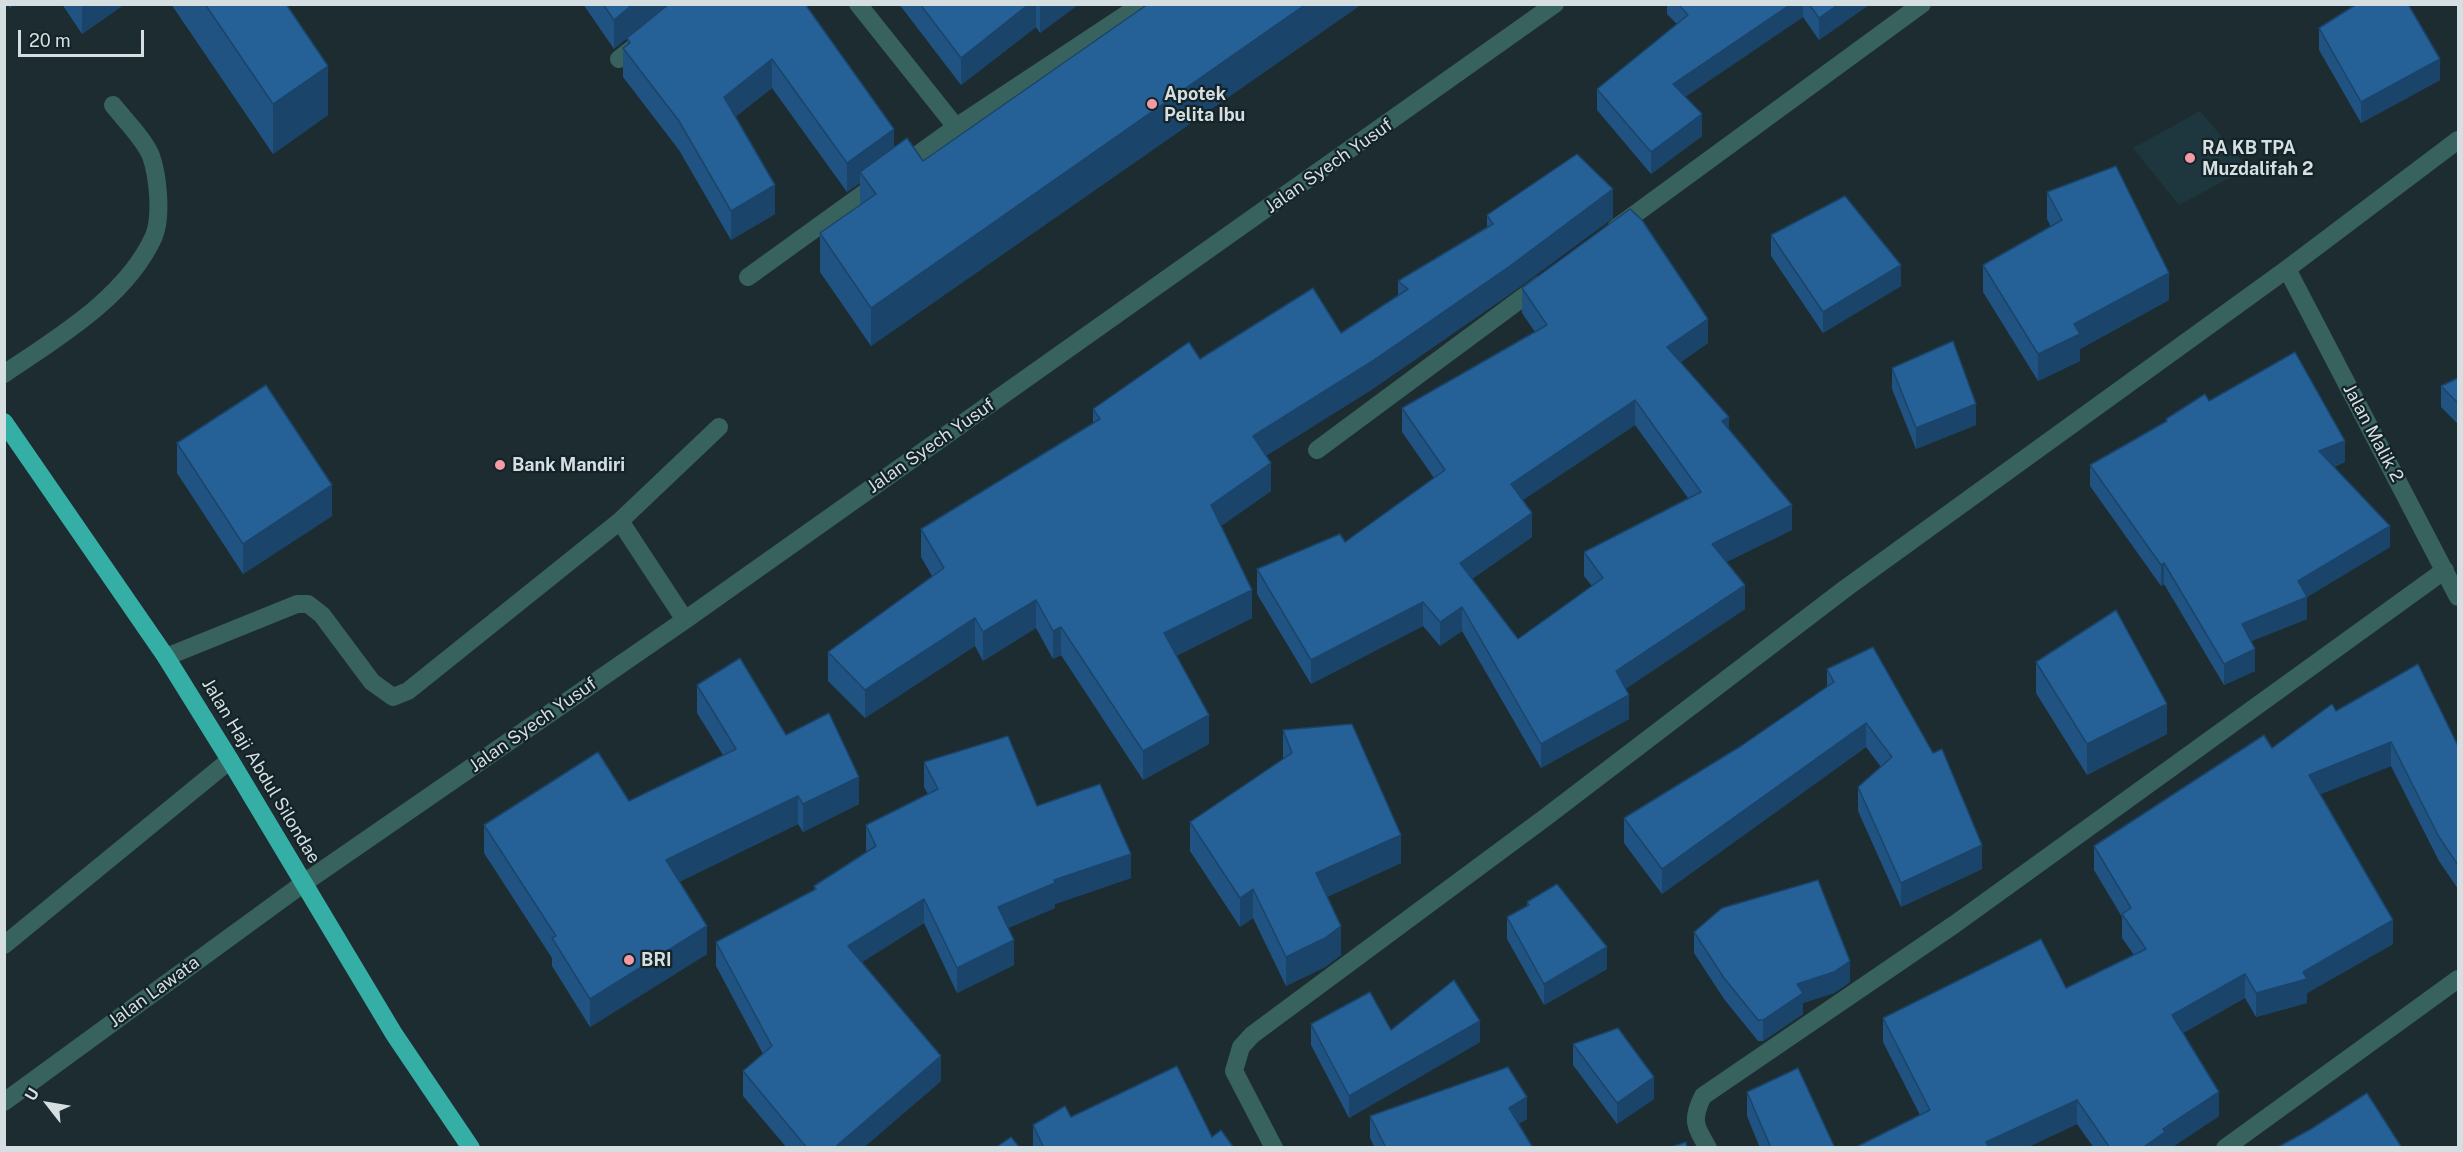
<!DOCTYPE html>
<style>
body{margin:0}
#map{position:relative;width:2463px;height:1152px;overflow:hidden;background:#1d2c31;font-family:"Public Sans",sans-serif}
canvas{display:block}
.frame{position:absolute;inset:0;border:6px solid #d5dfe2;pointer-events:none}
.north{position:absolute;left:18px;top:1074px;width:60px;height:60px;-webkit-text-stroke:4px #132327;paint-order:stroke;rotate:301deg;font-size:16px;font-weight:700;line-height:24px;text-align:center;color:#d5dfe2}
.north::after{content:'';display:block;margin:auto;width:21px;height:27px;background:#d5dfe2;clip-path:polygon(50% 0,100% 100%,50% 72%,0 100%)}
.scale{position:absolute;left:18px;top:30px;width:126px;height:27px;box-sizing:border-box;border:3px solid #d5dfe2;border-top:0;padding-left:8px;font-size:18px;line-height:21px;white-space:nowrap;color:#d5dfe2;-webkit-text-stroke:4px #132327;paint-order:stroke}
</style>
<div id="map">
<canvas width="2463" height="1152"></canvas>
<div class="frame"></div>
<div class="north">U</div>
<div class="scale">20 m</div>
</div>
<script>
const ctx = document.querySelector('canvas').getContext('2d');
ctx.lineJoin = 'round';
function fillPath(path, color) {
  ctx.fillStyle = color;
  ctx.fill(path, 'evenodd');
}
function trace(path, color, width, dash) {
  ctx.strokeStyle = color;
  ctx.lineWidth = width;
  ctx.lineCap = dash ? 'butt' : 'round';
  ctx.setLineDash(dash || []);
  ctx.stroke(path);
}
function label(font, color, halo, rows, align = 'center') {
  ctx.font = font + ' "Public Sans",sans-serif';
  ctx.lineWidth = 4.5;
  ctx.setLineDash([]);
  ctx.textBaseline = 'middle';
  ctx.strokeStyle = halo;
  ctx.fillStyle = color;
  for (const [text, x, y, turn = 0] of rows) {
    ctx.save();
    ctx.translate(x, y);
    ctx.rotate((+turn || 0) * Math.PI / 180);
    ctx.textAlign = isNaN(turn) ? turn : align;
    if (halo) ctx.strokeText(text, 0, 0);
    ctx.fillText(text, 0, 0);
    ctx.restore();
  }
}
fillPath(new Path2D(`
 M 2200,111 L 2248,168 L 2179,205 L 2133,148 Z`), '#1e373e');
trace(new Path2D(`
 M 858,4 L 956,127
 M 619,59 L 642,41
 M 1616,228 L 1922,4
 M 2287,269 L 2458,597
 M 748,277 L 956,127 L 1142,4
 M 4,374 C 57,338 127,297 154,236 C 162,216 158,176 151,156 C 145,140 123,118 113,105
 M 1317,450 L 1541,284
 M 620,521 L 685,620
 M 166,657 L 297,604 L 308,604 L 322,615 L 372,682 L 393,697 L 408,691 L 620,521 L 719,427
 M 4,945 L 230,760
 M 4,1102 L 304,883 L 685,620 L 1555,4
 M 1274,1148 L 1234,1071 L 1241,1047 L 1252,1035 L 1546,817 L 1846,588 L 2287,269 L 2458,140
 M 1708,1148 C 1695,1126 1691,1120 1703,1096 L 1955,924 L 2445,570
 M 2225,1148 L 2458,979`), '#38625e', 18);
trace(new Path2D(`
 M 4,422 L 166,657 L 230,760 L 394,1034 L 471,1148`), '#35afa6', 18);
fillPath(new Path2D(`
 M 62,4 L 125,4 L 82,34 Z
 M 171,4 L 286,4 L 328,115 L 273,154 Z
 M 583,4 L 805,4 L 894,147 L 923,161 L 1148,4 L 1362,4 L 871,346 L 820,272 L 820,233 L 860,205 L 860,183 L 847,192 L 772,88 L 735,117 L 775,214 L 731,240 L 679,150 L 623,77 L 623,48 L 627,45 L 627,38 L 614,49 Z
 M 899,4 L 1079,4 L 1040,33 L 1036,27 L 961,85 Z
 M 1667,4 L 1870,4 L 1819,40 L 1803,17 L 1685,97 L 1702,136 L 1651,174 L 1597,110 L 1597,89 L 1677,24 L 1667,14 Z
 M 2319,28 L 2440,80 L 2361,123 L 2319,50 Z
 M 2047,192 L 2169,300 L 2080,349 L 2080,361 L 2038,381 L 1983,292 L 1983,265 L 2051,227 L 2047,219 Z
 M 1487,215 L 1613,218 L 1510,294 L 1371,390 L 1267,455 L 1271,491 L 1221,526 L 1252,618 L 1176,656 L 1209,744 L 1143,780 L 1061,655 L 1053,659 L 1036,628 L 983,661 L 975,646 L 865,718 L 828,681 L 828,652 L 932,576 L 921,557 L 921,529 L 1093,424 L 1093,409 L 1200,359 L 1341,333 L 1398,296 L 1398,281 L 1487,227 Z
 M 1771,235 L 1901,286 L 1823,333 L 1771,256 Z
 M 1522,288 L 1708,343 L 1681,362 L 1729,429 L 1792,530 L 1726,562 L 1745,609 L 1625,689 L 1629,719 L 1541,768 L 1462,631 L 1440,646 L 1423,626 L 1311,684 L 1257,594 L 1257,569 L 1345,542 L 1434,478 L 1402,432 L 1402,408 L 1535,332 L 1522,313 ZM 1635,425 L 1688,498 L 1584,552 L 1584,576 L 1592,586 L 1518,639 L 1472,579 L 1532,537 L 1523,500 Z
 M 1892,368 L 1976,425 L 1916,449 L 1892,389 Z
 M 2458,378 L 2458,424 L 2441,407 L 2441,386 Z
 M 2209,401 L 2345,462 L 2334,467 L 2390,547 L 2307,597 L 2307,619 L 2251,641 L 2255,671 L 2224,685 L 2164,584 L 2161,586 L 2090,486 L 2090,465 L 2166,422 L 2166,419 Z
 M 177,443 L 332,516 L 243,574 L 177,473 Z
 M 2036,662 L 2167,734 L 2087,775 L 2036,693 Z
 M 1827,669 L 1982,869 L 1901,907 L 1858,811 L 1858,787 L 1881,767 L 1866,747 L 1662,894 L 1624,843 L 1624,818 L 1741,746 L 1827,687 Z
 M 697,685 L 786,735 L 859,804 L 803,832 L 798,824 L 679,882 L 707,954 L 590,1027 L 552,966 L 552,958 L 484,853 L 484,825 L 629,801 L 723,755 L 697,713 Z
 M 2336,711 L 2458,746 L 2458,889 L 2439,861 L 2391,766 L 2320,794 L 2393,944 L 2307,993 L 2307,1003 L 2256,1017 L 2245,998 L 2183,1033 L 2219,1116 L 2171,1148 L 2094,1148 L 2077,1124 L 2026,1148 L 1854,1148 L 1920,1115 L 1883,1042 L 1883,1018 L 2066,988 L 2134,955 L 2122,938 L 2122,917 L 2094,870 L 2094,846 L 2272,748 Z
 M 1283,730 L 1401,863 L 1327,897 L 1341,955 L 1325,967 L 1286,986 L 1253,918 L 1240,927 L 1190,851 L 1190,822 L 1283,759 Z
 M 924,762 L 1037,806 L 1131,878 L 1055,904 L 1055,908 L 1008,928 L 1014,965 L 957,993 L 924,923 L 862,962 L 941,1081 L 863,1148 L 787,1148 L 743,1096 L 743,1071 L 763,1054 L 716,966 L 716,942 L 814,890 L 814,886 L 867,852 L 866,850 L 866,825 L 928,794 L 924,787 Z
 M 1527,902 L 1607,969 L 1544,1005 L 1507,939 L 1507,917 L 1527,906 Z
 M 1694,932 L 1850,982 L 1834,993 L 1803,1003 L 1803,1014 L 1763,1041 L 1758,1041 L 1724,999 L 1694,953 Z
 M 1311,1024 L 1391,1030 L 1480,1042 L 1349,1118 L 1311,1045 Z
 M 1573,1044 L 1654,1099 L 1617,1124 L 1573,1065 Z
 M 1747,1092 L 1835,1148 L 1760,1148 L 1747,1116 Z
 M 1370,1116 L 1527,1119 L 1518,1124 L 1533,1148 L 1375,1148 L 1370,1138 Z
 M 1071,1117 L 1212,1137 L 1234,1148 L 1033,1148 L 1033,1125 Z`), '#205381');
fillPath(new Path2D(`
 M 9,4 L 15,4 L 9,9 Z
 M 82,4 L 125,4 L 82,34 Z
 M 633,4 L 669,4 L 614,49 L 614,20 Z
 M 1029,4 L 1036,4 L 1036,27 L 961,85 L 961,58 Z
 M 1042,4 L 1079,4 L 1040,33 L 1040,6 Z
 M 1306,4 L 1362,4 L 871,346 L 871,308 Z
 M 1791,4 L 1803,4 L 1803,17 L 1673,105 L 1673,84 Z
 M 1839,4 L 1870,4 L 1819,40 L 1819,18 Z
 M 772,59 L 772,88 L 724,126 L 724,97 Z
 M 2440,59 L 2440,80 L 2361,123 L 2361,102 Z
 M 328,66 L 328,115 L 273,154 L 273,104 Z
 M 1702,114 L 1702,136 L 1651,174 L 1651,152 Z
 M 894,129 L 894,158 L 860,172 L 860,183 L 847,192 L 847,163 Z
 M 775,185 L 775,214 L 731,240 L 731,211 Z
 M 1613,189 L 1613,218 L 1510,294 L 1371,390 L 1253,464 L 1253,436 Z
 M 1901,265 L 1901,286 L 1823,333 L 1823,312 Z
 M 2169,273 L 2169,300 L 2080,349 L 2080,361 L 2038,381 L 2038,354 L 2074,324 Z
 M 1708,319 L 1708,343 L 1667,371 L 1667,347 Z
 M 1635,400 L 1635,425 L 1511,508 L 1511,484 Z
 M 1976,404 L 1976,425 L 1916,449 L 1916,428 Z
 M 1729,417 L 1729,442 L 1722,421 Z
 M 2345,441 L 2345,462 L 2319,472 L 2319,451 Z
 M 1271,463 L 1271,491 L 1211,533 L 1211,505 Z
 M 332,485 L 332,516 L 243,574 L 243,544 Z
 M 1792,505 L 1792,530 L 1712,569 L 1712,544 Z
 M 1532,513 L 1532,537 L 1460,587 L 1460,563 Z
 M 2390,526 L 2390,547 L 2307,597 L 2307,619 L 2242,645 L 2242,624 L 2298,581 Z
 M 2164,563 L 2164,584 L 2161,586 L 2161,565 Z
 M 1745,585 L 1745,609 L 1616,695 L 1616,671 Z
 M 1252,590 L 1252,618 L 1164,662 L 1164,633 Z
 M 1036,600 L 1036,628 L 983,661 L 983,632 Z
 M 1423,602 L 1423,626 L 1311,684 L 1311,660 Z
 M 1462,607 L 1462,631 L 1440,646 L 1440,622 Z
 M 975,618 L 975,646 L 865,718 L 865,690 Z
 M 1061,627 L 1061,655 L 1053,659 L 1053,631 Z
 M 2255,649 L 2255,671 L 2224,685 L 2224,664 Z
 M 1629,695 L 1629,719 L 1541,768 L 1541,744 Z
 M 2167,704 L 2167,734 L 2087,775 L 2087,744 Z
 M 1209,715 L 1209,744 L 1143,780 L 1143,751 Z
 M 1866,723 L 1866,747 L 1662,894 L 1662,869 Z
 M 2391,742 L 2391,766 L 2309,799 L 2309,775 Z
 M 859,777 L 859,804 L 803,832 L 803,804 Z
 M 798,796 L 798,824 L 666,888 L 666,860 Z
 M 1401,835 L 1401,863 L 1316,902 L 1316,873 Z
 M 1982,845 L 1982,869 L 1901,907 L 1901,883 Z
 M 1131,854 L 1131,878 L 1055,904 L 1055,908 L 998,932 L 998,907 L 1054,880 Z
 M 1253,889 L 1253,918 L 1240,927 L 1240,898 Z
 M 924,899 L 924,923 L 848,971 L 848,946 Z
 M 2393,920 L 2393,944 L 2307,993 L 2307,1003 L 2256,1017 L 2256,993 L 2303,972 Z
 M 707,926 L 707,954 L 590,1027 L 590,999 Z
 M 1341,926 L 1341,955 L 1325,967 L 1286,986 L 1286,957 Z
 M 1014,940 L 1014,965 L 957,993 L 957,968 Z
 M 1607,947 L 1607,969 L 1544,1005 L 1544,984 Z
 M 1850,961 L 1850,982 L 1834,993 L 1803,1003 L 1803,1014 L 1763,1041 L 1763,1020 L 1797,984 Z
 M 2245,974 L 2245,998 L 2172,1039 L 2172,1015 Z
 M 1480,1021 L 1480,1042 L 1349,1118 L 1349,1096 Z
 M 941,1056 L 941,1081 L 863,1148 L 834,1148 Z
 M 1654,1077 L 1654,1099 L 1617,1124 L 1617,1103 Z
 M 2219,1092 L 2219,1116 L 2171,1148 L 2142,1148 L 2163,1129 Z
 M 1527,1097 L 1527,1119 L 1509,1130 L 1509,1108 Z
 M 2077,1100 L 2077,1124 L 2026,1148 L 1986,1148 L 1986,1142 Z`), '#1a4469');
const building = new Path2D(`
 M 205,4 L 286,4 L 328,66 L 273,104 Z
 M 603,4 L 633,4 L 614,20 Z
 M 669,4 L 805,4 L 894,129 L 847,163 L 772,59 L 724,97 L 775,185 L 731,211 L 679,121 L 623,48 L 630,43 L 627,38 Z
 M 920,4 L 1029,4 L 961,58 Z
 M 1148,4 L 1306,4 L 871,308 L 820,233 L 876,194 L 860,172 L 907,138 L 923,161 Z
 M 1678,4 L 1791,4 L 1673,84 L 1702,114 L 1651,152 L 1597,89 L 1688,15 Z
 M 1809,4 L 1839,4 L 1819,18 Z
 M 2357,4 L 2408,4 L 2440,59 L 2361,102 L 2319,28 Z
 M 1577,154 L 1613,189 L 1510,266 L 1371,362 L 1253,436 L 1271,463 L 1211,505 L 1252,590 L 1164,633 L 1209,715 L 1143,751 L 1061,627 L 1053,631 L 1036,600 L 983,632 L 975,618 L 865,690 L 828,652 L 944,568 L 921,529 L 1100,419 L 1093,409 L 1189,342 L 1200,359 L 1313,288 L 1341,333 L 1408,289 L 1398,281 L 1493,224 L 1487,215 Z
 M 2116,166 L 2169,273 L 2074,324 L 2080,334 L 2038,354 L 1983,265 L 2062,220 L 2047,192 Z
 M 1845,196 L 1901,265 L 1823,312 L 1771,235 Z
 M 1630,209 L 1642,220 L 1708,319 L 1667,347 L 1729,417 L 1722,421 L 1792,505 L 1712,544 L 1745,585 L 1616,671 L 1629,695 L 1541,744 L 1462,607 L 1440,622 L 1423,602 L 1311,660 L 1257,569 L 1340,534 L 1345,542 L 1445,470 L 1402,408 L 1547,325 L 1522,288 ZM 1635,400 L 1701,492 L 1584,552 L 1603,578 L 1518,639 L 1460,563 L 1532,513 L 1511,484 Z
 M 1953,341 L 1976,404 L 1916,428 L 1892,368 Z
 M 2295,352 L 2345,441 L 2319,451 L 2390,526 L 2298,581 L 2307,597 L 2242,624 L 2255,649 L 2224,664 L 2164,563 L 2161,565 L 2090,465 L 2167,421 L 2166,419 L 2205,394 L 2209,401 Z
 M 2458,378 L 2458,403 L 2441,386 Z
 M 266,385 L 332,485 L 243,544 L 177,443 Z
 M 2116,610 L 2167,704 L 2087,744 L 2036,662 Z
 M 1873,647 L 1933,753 L 1942,749 L 1982,845 L 1901,883 L 1858,787 L 1892,757 L 1866,723 L 1662,869 L 1624,818 L 1741,746 L 1834,682 L 1827,669 Z
 M 740,658 L 786,735 L 829,713 L 859,777 L 803,804 L 798,796 L 666,860 L 707,926 L 590,999 L 552,938 L 556,936 L 484,825 L 598,752 L 629,801 L 736,749 L 697,685 Z
 M 2418,664 L 2458,746 L 2458,865 L 2439,837 L 2391,742 L 2309,775 L 2393,920 L 2303,972 L 2307,979 L 2256,993 L 2245,974 L 2172,1015 L 2219,1092 L 2163,1129 L 2165,1132 L 2142,1148 L 2110,1148 L 2077,1100 L 1986,1142 L 1989,1148 L 1854,1148 L 1930,1110 L 1883,1018 L 2041,939 L 2066,988 L 2146,949 L 2122,914 L 2131,908 L 2094,846 L 2264,735 L 2272,748 L 2332,704 L 2336,711 Z
 M 1352,724 L 1401,835 L 1316,873 L 1341,926 L 1325,938 L 1286,957 L 1253,889 L 1240,898 L 1190,822 L 1292,753 L 1283,730 Z
 M 1008,736 L 1037,806 L 1100,784 L 1131,854 L 1054,880 L 1055,883 L 998,907 L 1014,940 L 957,968 L 924,899 L 848,946 L 941,1056 L 834,1148 L 807,1148 L 743,1071 L 772,1046 L 716,942 L 816,889 L 814,886 L 876,846 L 866,825 L 938,789 L 924,762 Z
 M 1818,880 L 1850,961 L 1834,972 L 1797,984 L 1803,993 L 1763,1020 L 1758,1020 L 1724,978 L 1694,932 L 1722,908 Z
 M 1557,884 L 1607,947 L 1544,984 L 1507,917 L 1529,905 L 1527,902 Z
 M 1454,980 L 1480,1021 L 1349,1096 L 1311,1024 L 1370,992 L 1391,1030 Z
 M 1618,1028 L 1654,1077 L 1617,1103 L 1573,1044 Z
 M 1177,1066 L 1212,1137 L 1221,1130 L 1234,1148 L 1044,1148 L 1033,1125 L 1065,1106 L 1071,1117 Z
 M 1508,1067 L 1527,1097 L 1509,1108 L 1533,1148 L 1386,1148 L 1370,1116 Z
 M 1798,1068 L 1835,1148 L 1771,1148 L 1747,1092 Z
 M 2367,1093 L 2402,1148 L 2276,1148 L 2311,1129 Z
 M 1011,1137 L 1020,1148 L 995,1148 Z
 M 1686,1142 L 1687,1148 L 1669,1148 Z`);
fillPath(building, '#256196');
trace(building, '#1a4469', 1.5);
for (const [x, y, r, color] of [
 [1152,104,6,"#f39aa7"],
 [2190,158,6,"#f39aa7"],
 [500,465,6,"#f39aa7"],
 [629,960,6,"#f39aa7"]
]) {
  const dot = new Path2D();
  dot.arc(x, y, r, 0, 2 * Math.PI);
  ctx.fillStyle = color;
  ctx.fill(dot);
  trace(dot, '#132327', 2);
}
label('bold 18px', '#d5dfe2', '#132327', [
 ["Apotek",1164,94],
 ["Pelita Ibu",1164,115],
 ["RA KB TPA",2202,148],
 ["Muzdalifah 2",2202,169],
 ["Bank Mandiri",512,465],
 ["BRI",641,960]
], 'left');
label('18px', '#d5dfe2', '#132327', [
 ["Jalan Syech Yusuf",1329,166,-35],
 ["Jalan Malik 2",2373,433,62],
 ["Jalan Syech Yusuf",931,446,-35],
 ["Jalan Syech Yusuf",533,725,-35],
 ["Jalan Haji Abdul Silondae",261,771,59],
 ["Jalan Lawata",154,992,-36]
]);
</script>
